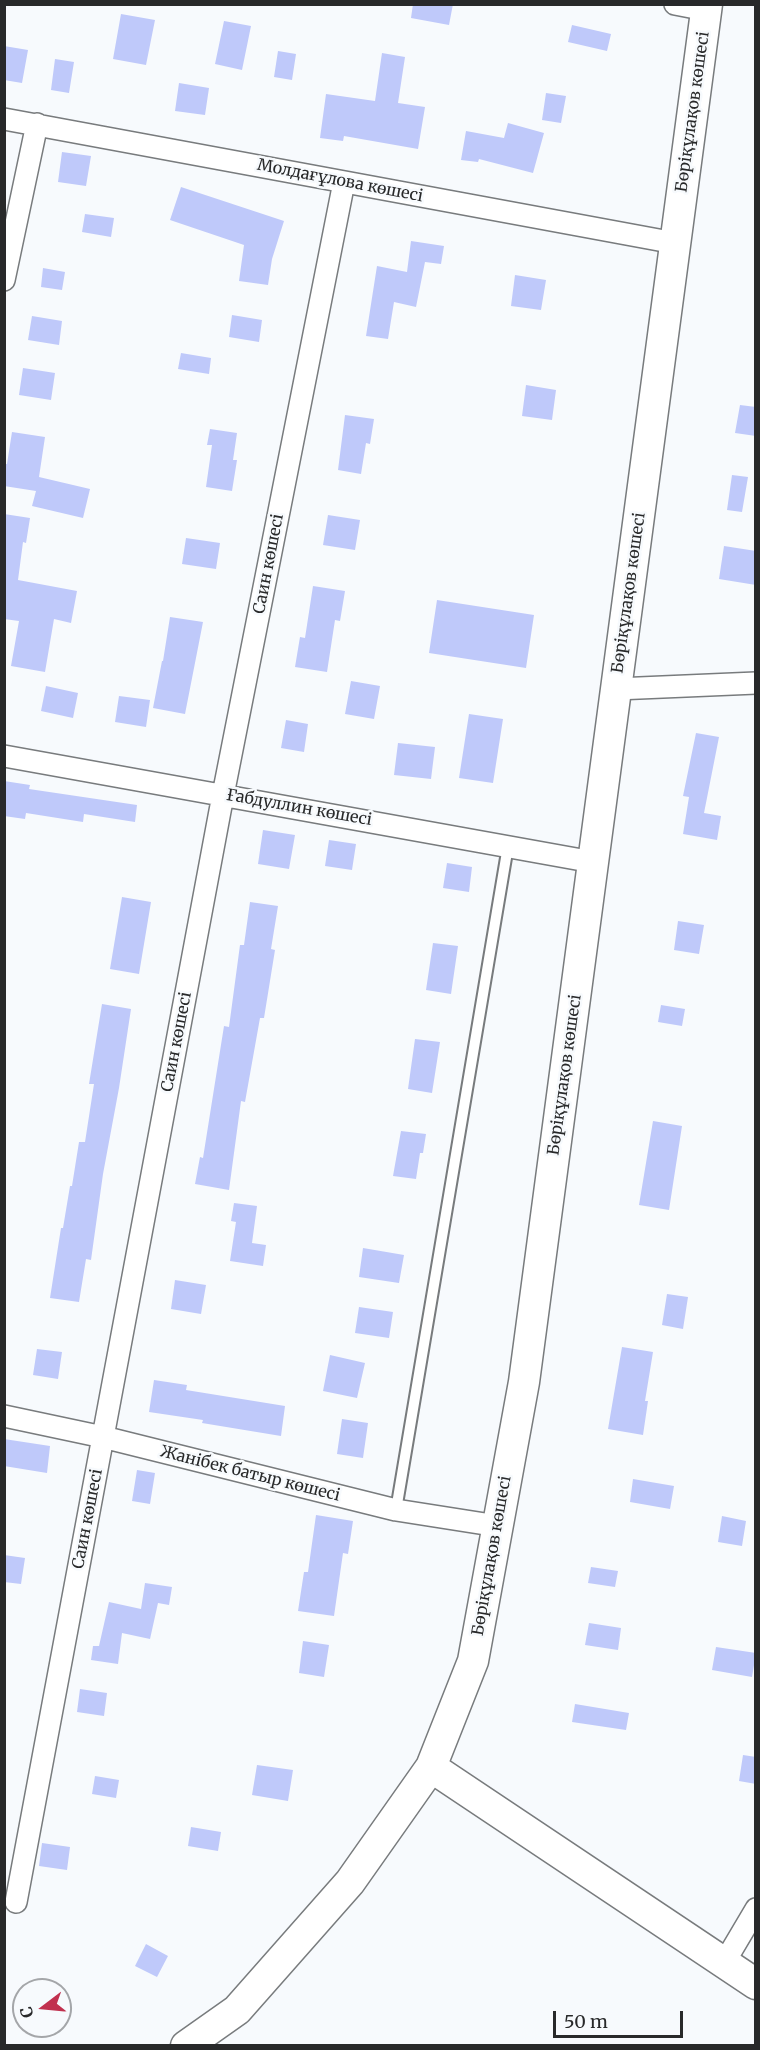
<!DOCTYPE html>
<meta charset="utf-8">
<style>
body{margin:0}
#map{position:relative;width:760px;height:2050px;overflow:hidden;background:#f7fafd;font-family:Merriweather,serif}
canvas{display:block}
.frame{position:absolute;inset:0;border:6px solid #28292a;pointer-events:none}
.north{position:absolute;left:12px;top:1978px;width:60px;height:60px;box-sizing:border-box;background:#f7fafd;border:2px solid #a4a6a9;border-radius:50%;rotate:254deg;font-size:16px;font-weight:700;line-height:24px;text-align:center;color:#28292a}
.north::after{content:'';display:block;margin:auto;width:21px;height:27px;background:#c1314f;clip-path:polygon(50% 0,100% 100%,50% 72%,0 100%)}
.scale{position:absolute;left:553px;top:2011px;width:130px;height:27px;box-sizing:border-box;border:3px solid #28292a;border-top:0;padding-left:8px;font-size:18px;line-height:21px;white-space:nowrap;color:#28292a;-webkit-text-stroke:4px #f7fafd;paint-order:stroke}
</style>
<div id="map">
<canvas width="760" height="2050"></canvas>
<div class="frame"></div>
<div class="north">С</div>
<div class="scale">50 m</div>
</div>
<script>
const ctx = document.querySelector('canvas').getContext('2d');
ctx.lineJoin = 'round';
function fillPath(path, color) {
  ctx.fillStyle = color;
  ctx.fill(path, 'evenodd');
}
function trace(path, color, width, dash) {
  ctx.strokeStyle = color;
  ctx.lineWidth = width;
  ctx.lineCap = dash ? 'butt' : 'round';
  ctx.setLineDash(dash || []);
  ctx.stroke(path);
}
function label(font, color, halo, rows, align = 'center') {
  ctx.font = font + ' Merriweather,serif';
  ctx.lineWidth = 5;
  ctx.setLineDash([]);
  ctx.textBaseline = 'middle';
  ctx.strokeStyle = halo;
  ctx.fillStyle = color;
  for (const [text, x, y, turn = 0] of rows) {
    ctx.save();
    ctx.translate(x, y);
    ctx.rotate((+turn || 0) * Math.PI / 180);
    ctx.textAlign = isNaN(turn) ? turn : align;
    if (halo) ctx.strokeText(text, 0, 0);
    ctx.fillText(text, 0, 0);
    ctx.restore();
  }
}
fillPath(new Path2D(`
 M 413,4 L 453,4 L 449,25 L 411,18 Z
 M 121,14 L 155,20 L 146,65 L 113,59 Z
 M 224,21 L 251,26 L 242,70 L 215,64 Z
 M 572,25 L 611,34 L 607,51 L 568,42 Z
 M 4,46 L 28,50 L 22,83 L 4,80 Z
 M 278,51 L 296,54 L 292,80 L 274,77 Z
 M 382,53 L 405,57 L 398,103 L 425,107 L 418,149 L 344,136 L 343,141 L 320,138 L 326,94 L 375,101 Z
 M 55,59 L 74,62 L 69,93 L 51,90 Z
 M 179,83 L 209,88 L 205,115 L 175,111 Z
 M 546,93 L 566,96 L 561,123 L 542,120 Z
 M 508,123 L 544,133 L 533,173 L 479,159 L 478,162 L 461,160 L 466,131 L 504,138 Z
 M 62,152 L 91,156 L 86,186 L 58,182 Z
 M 181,187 L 284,221 L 272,259 L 268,285 L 239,281 L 244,245 L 170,220 Z
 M 85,214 L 114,218 L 111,237 L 82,232 Z
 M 411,241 L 444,246 L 441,264 L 425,262 L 416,307 L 394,302 L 388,339 L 366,336 L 377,266 L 407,272 Z
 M 43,268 L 65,272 L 62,290 L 41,287 Z
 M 515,275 L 546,280 L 541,310 L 511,306 Z
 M 232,315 L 262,320 L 259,342 L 229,337 Z
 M 32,316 L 62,321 L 59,345 L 28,340 Z
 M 181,353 L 211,358 L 209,374 L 178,369 Z
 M 23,368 L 55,373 L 51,400 L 19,395 Z
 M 526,385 L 556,390 L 552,420 L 522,416 Z
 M 740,405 L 756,407 L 756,436 L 735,433 Z
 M 345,415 L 374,419 L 370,444 L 366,443 L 361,474 L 338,470 Z
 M 210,429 L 237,433 L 233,460 L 237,460 L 232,491 L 206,487 L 212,445 L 207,445 Z
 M 12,432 L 45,437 L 39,477 L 90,489 L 83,518 L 32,506 L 36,491 L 4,486 L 4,464 L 7,464 Z
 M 732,475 L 748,477 L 742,512 L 727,510 Z
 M 4,514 L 30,518 L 26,543 L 23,542 L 18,580 L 77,591 L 71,623 L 54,619 L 45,672 L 11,666 L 19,621 L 4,619 Z
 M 328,515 L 360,520 L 355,550 L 323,545 Z
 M 186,538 L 220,543 L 216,569 L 182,564 Z
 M 724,546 L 756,551 L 756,585 L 719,579 Z
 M 313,586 L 345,591 L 340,621 L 335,620 L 327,672 L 295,667 L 300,637 L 305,638 Z
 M 437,600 L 534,615 L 526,668 L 429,653 Z
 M 170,617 L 203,622 L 185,714 L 153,708 L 162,661 L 163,661 Z
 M 351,681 L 380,686 L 374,719 L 345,714 Z
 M 46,686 L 78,693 L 73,718 L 41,711 Z
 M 119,696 L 150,700 L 146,727 L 115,722 Z
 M 469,714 L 503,719 L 493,783 L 459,778 Z
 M 286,720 L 308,724 L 304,752 L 281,748 Z
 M 696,733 L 719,737 L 704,813 L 721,816 L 717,840 L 683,834 L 689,797 L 683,796 Z
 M 398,743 L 435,747 L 431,779 L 394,775 Z
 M 4,781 L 30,785 L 29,789 L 137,805 L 135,822 L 84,814 L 83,822 L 26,813 L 25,819 L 4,816 Z
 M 263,830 L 295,835 L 289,869 L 258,864 Z
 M 329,840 L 356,844 L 352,870 L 325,866 Z
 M 447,863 L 472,867 L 469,892 L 443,888 Z
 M 122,897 L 151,902 L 139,974 L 110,969 Z
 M 250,902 L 278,906 L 271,949 L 275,950 L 264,1018 L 260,1018 L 245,1102 L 241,1101 L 229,1190 L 195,1184 L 200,1157 L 203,1158 L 224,1026 L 229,1027 L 240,945 L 244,945 Z
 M 678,921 L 704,925 L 699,954 L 674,950 Z
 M 433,943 L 458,946 L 451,994 L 426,990 Z
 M 102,1004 L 131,1009 L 119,1088 L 103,1174 L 91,1260 L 86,1259 L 79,1302 L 50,1298 L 61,1228 L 63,1228 L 70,1186 L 72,1186 L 79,1142 L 85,1142 L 94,1084 L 89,1084 Z
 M 661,1005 L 685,1009 L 682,1026 L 658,1022 Z
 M 415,1039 L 440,1042 L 432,1093 L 408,1089 Z
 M 653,1121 L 682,1126 L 669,1210 L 639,1205 Z
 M 401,1131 L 426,1134 L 423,1153 L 420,1153 L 416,1179 L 393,1176 Z
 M 234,1203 L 257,1206 L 252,1243 L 266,1245 L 263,1266 L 230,1261 L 236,1222 L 231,1221 Z
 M 363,1248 L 404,1255 L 399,1283 L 359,1277 Z
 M 175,1280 L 206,1285 L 201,1314 L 171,1309 Z
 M 667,1294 L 688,1297 L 683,1329 L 662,1325 Z
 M 359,1307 L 393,1312 L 389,1338 L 355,1333 Z
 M 622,1347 L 653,1352 L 645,1401 L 648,1401 L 643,1435 L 608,1429 Z
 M 37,1349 L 62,1352 L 58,1379 L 33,1375 Z
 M 330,1355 L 365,1363 L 357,1398 L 323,1391 Z
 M 154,1380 L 187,1385 L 186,1390 L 285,1406 L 281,1436 L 202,1423 L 203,1420 L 149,1412 Z
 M 342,1419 L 368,1423 L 363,1458 L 337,1454 Z
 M 4,1439 L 50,1446 L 47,1473 L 4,1466 Z
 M 137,1470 L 155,1473 L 150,1504 L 132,1501 Z
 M 633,1479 L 674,1486 L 670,1509 L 630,1502 Z
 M 316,1515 L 353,1521 L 348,1554 L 343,1553 L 334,1616 L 298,1611 L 304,1572 L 308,1572 Z
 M 722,1516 L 746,1521 L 742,1546 L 718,1542 Z
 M 4,1555 L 25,1558 L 21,1584 L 4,1582 Z
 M 591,1567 L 618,1571 L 615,1587 L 588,1583 Z
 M 145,1583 L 172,1587 L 169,1605 L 158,1603 L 150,1639 L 122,1633 L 118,1664 L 91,1660 L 93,1646 L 99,1646 L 109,1602 L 141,1609 Z
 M 589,1623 L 621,1628 L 618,1650 L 585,1645 Z
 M 303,1641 L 329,1645 L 324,1677 L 299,1673 Z
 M 716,1647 L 756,1653 L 752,1677 L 712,1670 Z
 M 80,1689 L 107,1693 L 104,1716 L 77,1712 Z
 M 575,1704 L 629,1713 L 626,1730 L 572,1722 Z
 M 743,1755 L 756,1757 L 756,1784 L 739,1781 Z
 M 257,1765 L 293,1770 L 288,1801 L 252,1795 Z
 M 95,1776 L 119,1780 L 116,1798 L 92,1794 Z
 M 191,1827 L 221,1832 L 218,1851 L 188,1846 Z
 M 42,1843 L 70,1847 L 67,1870 L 39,1866 Z
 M 146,1944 L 168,1956 L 157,1977 L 135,1966 Z`), '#bfc9fa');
const lane = new Path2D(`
 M 396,1510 L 508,846`);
const street = new Path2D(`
 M 675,4 L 706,10
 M 4,119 L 675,243
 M 4,280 L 37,124
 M 616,689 L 756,683
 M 4,756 L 593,862
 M 4,1416 L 103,1437 L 396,1510 L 498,1526
 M 16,1902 L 223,795 L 344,182
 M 724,1963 L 756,1909`);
const secondary = new Path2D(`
 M 431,1767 L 756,1984
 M 186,2046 L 237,2010 L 350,1882 L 431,1767 L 473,1661 L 524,1382 L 707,4`);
trace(lane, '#787b7d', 14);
trace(street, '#787b7d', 24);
trace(secondary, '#787b7d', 33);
trace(lane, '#fff', 10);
trace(street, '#fff', 21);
trace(secondary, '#fff', 30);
label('16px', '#28292a', '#f7fafd', [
 ["Бөріқұлақов көшесі",693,112,-82],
 ["Молдағұлова көшесі",340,181,11],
 ["Саин көшесі",269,564,-79],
 ["Бөріқұлақов көшесі",629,593,-82],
 ["Ғабдуллин көшесі",299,808,10],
 ["Саин көшесі",177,1042,-79],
 ["Бөріқұлақов көшесі",565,1075,-82],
 ["Жанібек батыр көшесі",250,1474,14],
 ["Саин көшесі",88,1519,-79],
 ["Бөріқұлақов көшесі",492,1556,-80]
]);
</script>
